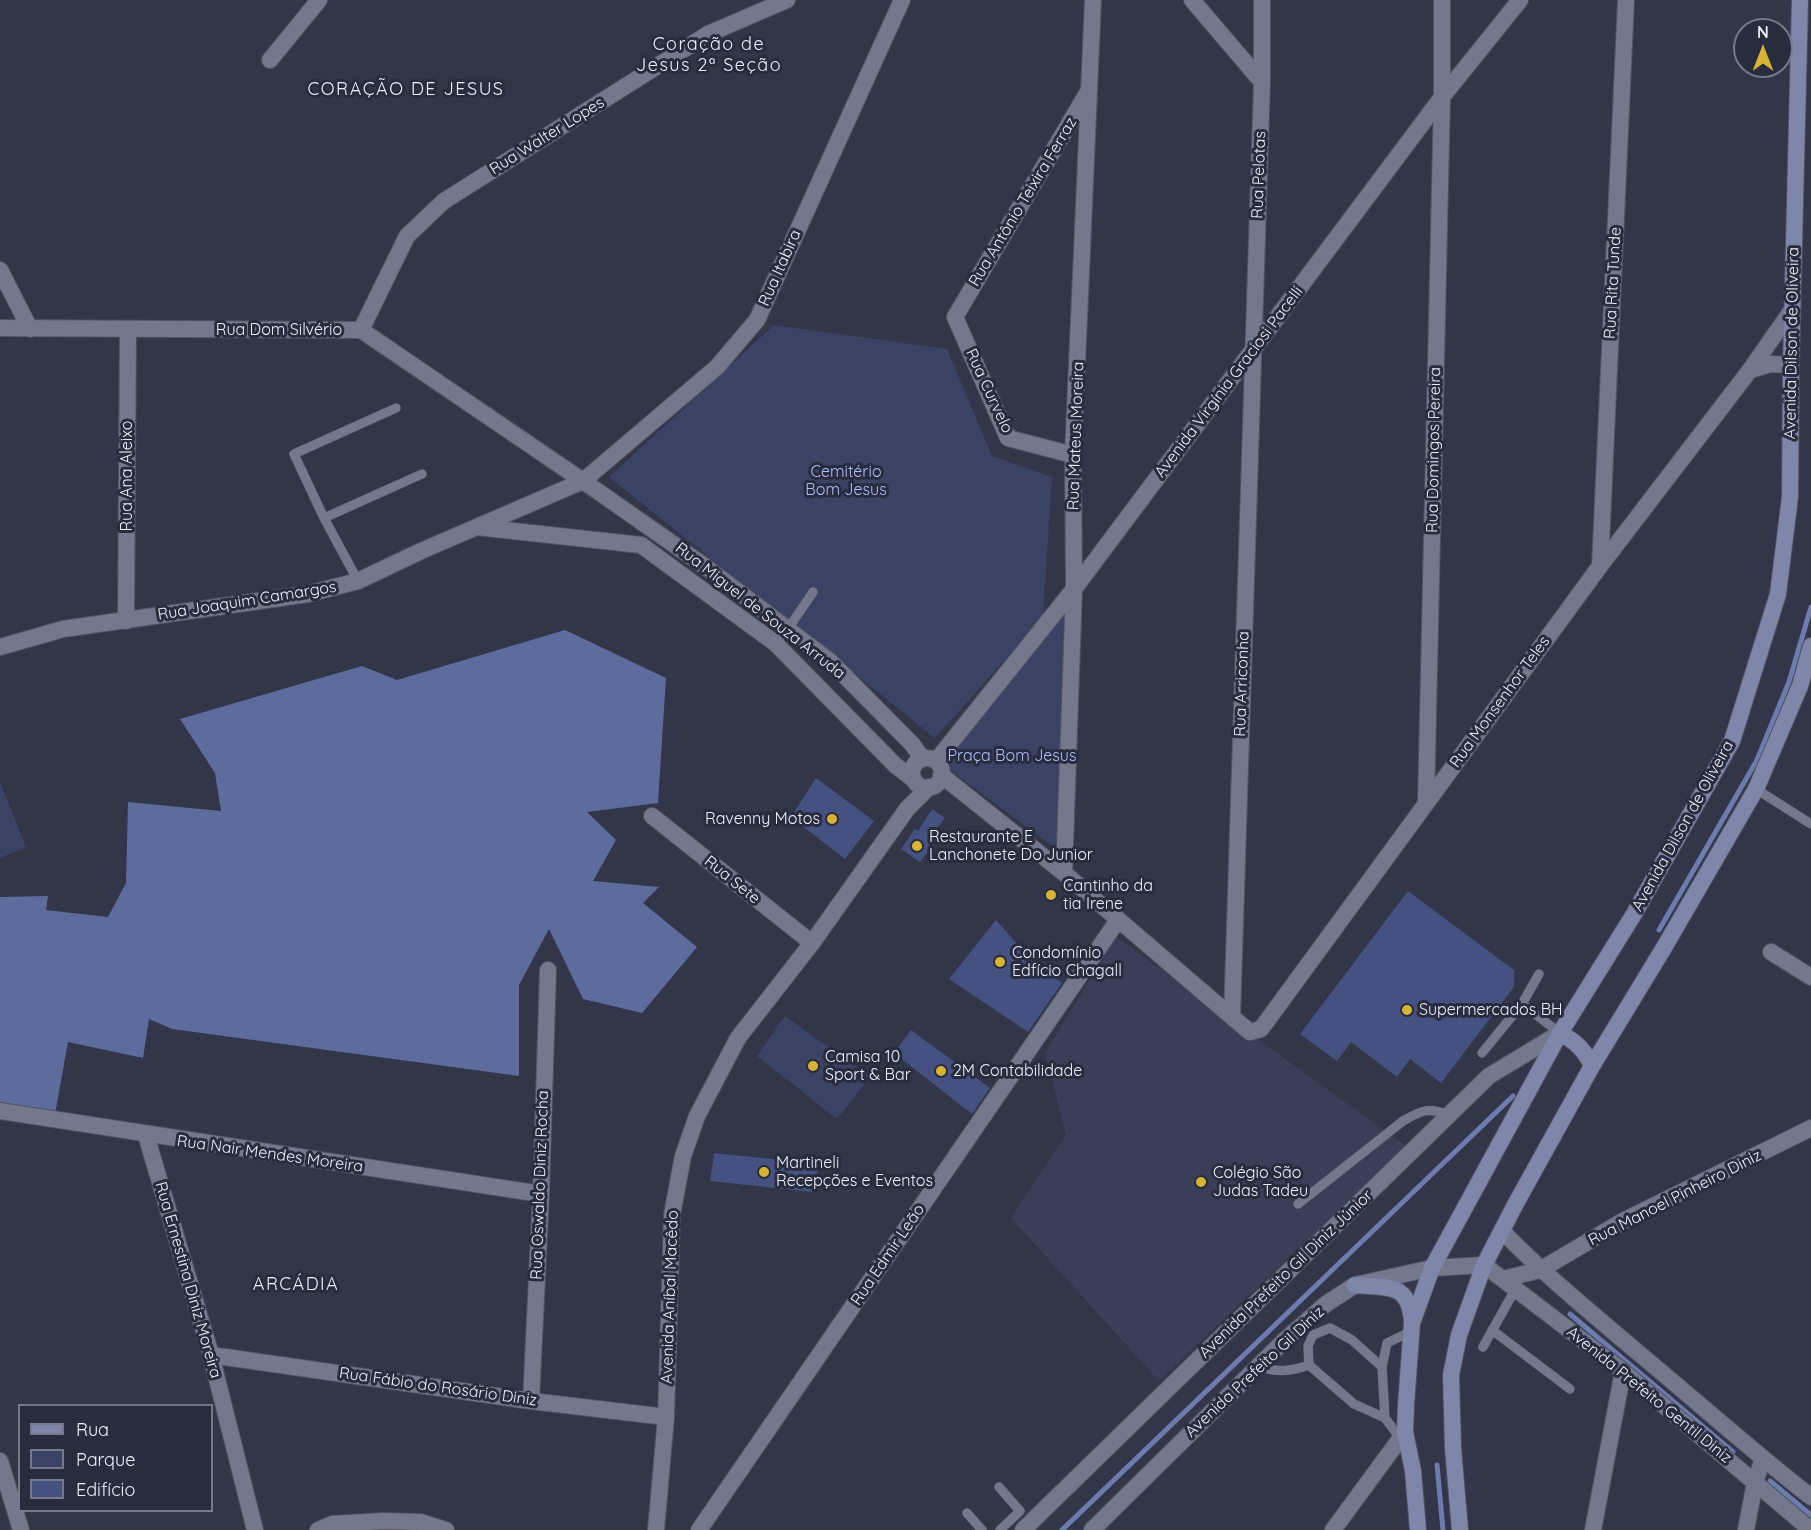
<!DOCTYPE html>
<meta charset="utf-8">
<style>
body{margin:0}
#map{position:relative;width:1811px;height:1530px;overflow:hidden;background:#313648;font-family:Quicksand,sans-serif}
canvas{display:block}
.legend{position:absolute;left:18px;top:1404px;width:195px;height:108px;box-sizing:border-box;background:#272c3e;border:2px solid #757a8a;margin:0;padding:8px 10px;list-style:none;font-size:18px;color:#ebeffb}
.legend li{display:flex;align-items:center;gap:12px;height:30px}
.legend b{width:30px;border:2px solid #757a8a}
.north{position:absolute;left:1733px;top:18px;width:60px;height:60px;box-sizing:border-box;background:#272c3e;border:2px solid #757a8a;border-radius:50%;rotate:0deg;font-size:16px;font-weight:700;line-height:24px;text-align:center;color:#ebeffb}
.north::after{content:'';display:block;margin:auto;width:21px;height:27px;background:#d8b434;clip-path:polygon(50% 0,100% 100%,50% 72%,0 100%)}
</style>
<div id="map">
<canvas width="1811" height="1530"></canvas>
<ul class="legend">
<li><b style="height:8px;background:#7e87aa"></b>Rua</li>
<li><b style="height:16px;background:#3b4364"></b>Parque</li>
<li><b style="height:16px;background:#455181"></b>Edifício</li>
</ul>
<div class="north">N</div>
</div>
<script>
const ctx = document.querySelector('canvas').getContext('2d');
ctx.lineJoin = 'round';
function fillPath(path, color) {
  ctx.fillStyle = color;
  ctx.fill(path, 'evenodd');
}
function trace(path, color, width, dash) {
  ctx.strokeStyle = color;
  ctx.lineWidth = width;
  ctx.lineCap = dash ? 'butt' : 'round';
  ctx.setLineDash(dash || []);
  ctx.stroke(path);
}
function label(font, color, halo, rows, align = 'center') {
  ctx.font = font + ' Quicksand,sans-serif';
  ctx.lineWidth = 6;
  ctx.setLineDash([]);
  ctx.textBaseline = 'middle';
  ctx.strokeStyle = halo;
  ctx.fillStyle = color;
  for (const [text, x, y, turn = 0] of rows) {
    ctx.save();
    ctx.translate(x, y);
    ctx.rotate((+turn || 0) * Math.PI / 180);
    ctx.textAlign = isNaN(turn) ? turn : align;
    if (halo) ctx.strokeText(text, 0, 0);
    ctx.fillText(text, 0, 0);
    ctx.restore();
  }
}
fillPath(new Path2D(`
 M 1116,937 L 1406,1146 L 1159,1381 L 1011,1218 L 1066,1135 L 1045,1053 Z`), '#393f56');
fillPath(new Path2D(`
 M 774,325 L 947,349 L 992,456 L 1052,477 L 1043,617 L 935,738 L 609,477 Z
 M 1067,606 L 1058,850 L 943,765 Z
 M 0,782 L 26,847 L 0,858 Z
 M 785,1016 L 870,1077 L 837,1119 L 757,1056 Z`), '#3b4364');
fillPath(new Path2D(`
 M 565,630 L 666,678 L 658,803 L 587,812 L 616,840 L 593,881 L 659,887 L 643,903 L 697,947 L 642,1013 L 583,999 L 549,929 L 519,985 L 519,1076 L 172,1029 L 149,1019 L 143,1058 L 68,1042 L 55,1114 L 0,1105 L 0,897 L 48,896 L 46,910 L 108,917 L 126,883 L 128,802 L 221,811 L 215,773 L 180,719 L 362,666 L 397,680 Z`), '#5e6b9d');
trace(new Path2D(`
 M 1659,930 L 1757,760 L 1789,682 L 1811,607
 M 1570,1314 L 1733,1452
 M 1437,1465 L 1443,1530
 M 1770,1481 L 1811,1515
 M 1062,1530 L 1513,1096`), '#6e7baf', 5);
fillPath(new Path2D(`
 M 816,778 L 874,821 L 845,859 L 791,817 Z
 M 932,809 L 945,818 L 929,839 L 934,844 L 920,862 L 901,849 L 915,829 L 918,831 Z
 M 1408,891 L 1514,970 L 1514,987 L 1441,1083 L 1410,1059 L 1397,1077 L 1351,1042 L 1337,1061 L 1300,1034 Z
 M 996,920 L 1018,945 L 1062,983 L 1028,1032 L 949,979 Z
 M 911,1030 L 990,1088 L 972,1114 L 894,1053 Z
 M 714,1153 L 810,1163 L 820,1162 L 812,1192 L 710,1181 Z`), '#455181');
const service = new Path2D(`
 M 324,518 L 422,474
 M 358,581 L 324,518 L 294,454 L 396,408
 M 775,643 L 788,629 L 813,592
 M 1756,789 L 1811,824
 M 1539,974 L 1522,1004 L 1560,1033
 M 1482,1053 L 1522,1004
 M 1298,1204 L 1403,1121 C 1422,1110 1428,1107 1449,1115
 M 1492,1330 L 1570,1389
 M 1483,1347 L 1516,1288
 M 1258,1367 C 1279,1372 1289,1372 1309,1365
 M 1382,1367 L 1352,1340 L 1330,1328 L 1313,1335 L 1308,1346 L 1309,1365 L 1354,1404 L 1385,1418
 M 1400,1438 L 1385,1418 L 1382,1367 L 1387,1343 L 1412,1331
 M 999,1487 L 1020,1511 L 1000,1530
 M 967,1513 L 982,1530`);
const minor = new Path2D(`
 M 1192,0 L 1262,82
 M 270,60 L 319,0
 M 361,330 L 407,236 L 444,201 L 708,34 L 787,0
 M 1750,370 L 1771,364 L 1791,365
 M 1073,455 L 1008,438 L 955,317 L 1089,90
 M 583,481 L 717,367 L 757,320 L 902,0
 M 1600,566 L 1626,0
 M 126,621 L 128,330
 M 941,775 L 1064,873 L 1232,1017 L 1250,1032 L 1261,1029 L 1600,566 L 1750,370 L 1792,310
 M 1426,803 L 1442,97 L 1442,0
 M 652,816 L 812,943
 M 1064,873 L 1074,589 L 1073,455 L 1093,0
 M 1771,952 L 1811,977
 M 1232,1017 L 1262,82 L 1262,0
 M 0,1111 L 541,1194
 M 146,1135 L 211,1355 L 255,1530
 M 211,1355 L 531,1401 L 666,1417
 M 531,1401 L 541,1194 L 548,970
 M 0,1461 L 21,1530
 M 699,1530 L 1118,920
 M 1333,1530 L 1405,1432
 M 1593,1530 L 1623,1371
 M 1746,1530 L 1755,1482 L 1763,1459`);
const tertiary = new Path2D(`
 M 0,270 L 30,329
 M 0,328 L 361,330 L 583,481 L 706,567 L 831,662 L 912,744 L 922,758
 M 477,527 L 641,545 L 775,643 L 895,765 L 913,779
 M 0,647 L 63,629 L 308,594 L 358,581 L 421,551 L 583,481
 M912 773a15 15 0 1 1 30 0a15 15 0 1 1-30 0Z
 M 936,761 L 1074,589 L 1442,97 L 1520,0
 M 1502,1231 C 1544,1274 1589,1311 1635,1350 C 1694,1399 1751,1450 1811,1497
 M 1503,1279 L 1540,1270 L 1623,1221 L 1811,1128
 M 318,1530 L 332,1524 L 383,1521 L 421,1522 L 446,1530
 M 656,1530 L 666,1417 L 672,1215 L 683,1156 L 697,1116 L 738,1038 L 812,943 L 907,809 L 929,787
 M 1023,1530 L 1489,1076 L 1560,1033
 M 1092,1530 L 1286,1339 L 1326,1304 L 1355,1285 L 1432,1268 L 1484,1265 L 1623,1371 L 1811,1530`);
const secondary = new Path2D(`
 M 1560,1033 C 1576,1042 1584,1049 1592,1066
 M 1355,1285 C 1388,1288 1409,1282 1412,1322
 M 1418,1530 L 1413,1471 L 1405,1432 L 1406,1405 L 1412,1323 L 1432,1268 L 1560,1033 L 1634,914 L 1732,741 L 1778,594 L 1790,497 L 1791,365 L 1800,0
 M 1460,1530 L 1453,1448 L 1451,1375 L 1459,1335 L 1484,1265 L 1515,1205 L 1592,1066 L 1665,946 L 1756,789 L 1800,686 L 1811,646`);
trace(service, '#505463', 10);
trace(minor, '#505463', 18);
trace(tertiary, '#505463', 18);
trace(secondary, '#505463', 18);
trace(service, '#73798d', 9);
trace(minor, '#73798d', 16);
trace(tertiary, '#73798d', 16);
trace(secondary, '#7e87aa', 16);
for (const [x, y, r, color] of [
 [832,819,6,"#d8b434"],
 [917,846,6,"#d8b434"],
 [1051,895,6,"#d8b434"],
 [1000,962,6,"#d8b434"],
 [1407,1010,6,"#d8b434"],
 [813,1066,6,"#d8b434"],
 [941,1071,6,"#d8b434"],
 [764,1172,6,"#d8b434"],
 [1201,1182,6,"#d8b434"]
]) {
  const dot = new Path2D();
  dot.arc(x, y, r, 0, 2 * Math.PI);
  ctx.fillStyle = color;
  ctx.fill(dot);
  trace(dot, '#272c3e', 2);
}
label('16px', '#ebeffb', '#272c3e', [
 ["Rua Walter Lopes",547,136,-32],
 ["Rua Pelotas",1259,175,-88],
 ["Rua Antônio Teixira Ferraz",1023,202,-59],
 ["Rua Itabira",780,268,-66],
 ["Rua Rita Tunde",1613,283,-87],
 ["Rua Dom Silvério",279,330],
 ["Avenida Dilson de Oliveira",1792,343,-89],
 ["Avenida Virgínia Graciosi Pacelli",1229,382,-53],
 ["Rua Curvelo",989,391,65],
 ["Rua Mateus Moreira",1076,436,-88],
 ["Rua Domingos Pereira",1434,450,-89],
 ["Rua Ana Aleixo",127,476,-90],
 ["Rua Joaquim Camargos",247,601,-9],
 ["Rua Miguel de Souza Arruda",760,611,38],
 ["Rua Arriconha",1242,684,-88],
 ["Rua Monsenhor Teles",1500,702,-54],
 ["Avenida Dilson de Oliveira",1683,826,-61],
 ["Rua Sete",732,880,39],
 ["Rua Nair Mendes Moreira",270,1154,8],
 ["Rua Oswaldo Diniz Rocha",540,1185,-88],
 ["Rua Manoel Pinheiro Diniz",1675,1198,-27],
 ["Rua Edmir Leão",888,1255,-56],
 ["Avenida Prefeito Gil Diniz Júnior",1286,1274,-44],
 ["Rua Ernestina Diniz Moreira",188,1280,74],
 ["Avenida Aníbal Macêdo",670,1297,-88],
 ["Avenida Prefeito Gil Diniz",1255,1372,-43],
 ["Rua Fábio do Rosário Diniz",438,1387,8],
 ["Avenida Prefeito Gentil Diniz",1649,1395,39]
]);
label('16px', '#adbefb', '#272c3e', [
 ["Cemitério",846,472],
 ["Bom Jesus",846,490],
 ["Praça Bom Jesus",1012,756]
]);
label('16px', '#ebeffb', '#272c3e', [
 ["Ravenny Motos",820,819,"right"],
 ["Restaurante E",929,837],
 ["Lanchonete Do Junior",929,855],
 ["Cantinho da",1063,886],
 ["tia Irene",1063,904],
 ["Condomínio",1012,953],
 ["Edfício Chagall",1012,971],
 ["Supermercados BH",1419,1010],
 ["Camisa 10",825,1057],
 ["Sport & Bar",825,1075],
 ["2M Contabilidade",953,1071],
 ["Martineli",776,1163],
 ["Recepções e Eventos",776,1181],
 ["Colégio São",1213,1173],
 ["Judas Tadeu",1213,1191]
], 'left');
ctx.letterSpacing = '1.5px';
label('18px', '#ebeffb', '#272c3e', [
 ["Coração de",709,45],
 ["Jesus 2ª Seção",709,66],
 ["CORAÇÃO DE JESUS",406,90],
 ["ARCÁDIA",296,1285]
]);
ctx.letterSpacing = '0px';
</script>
